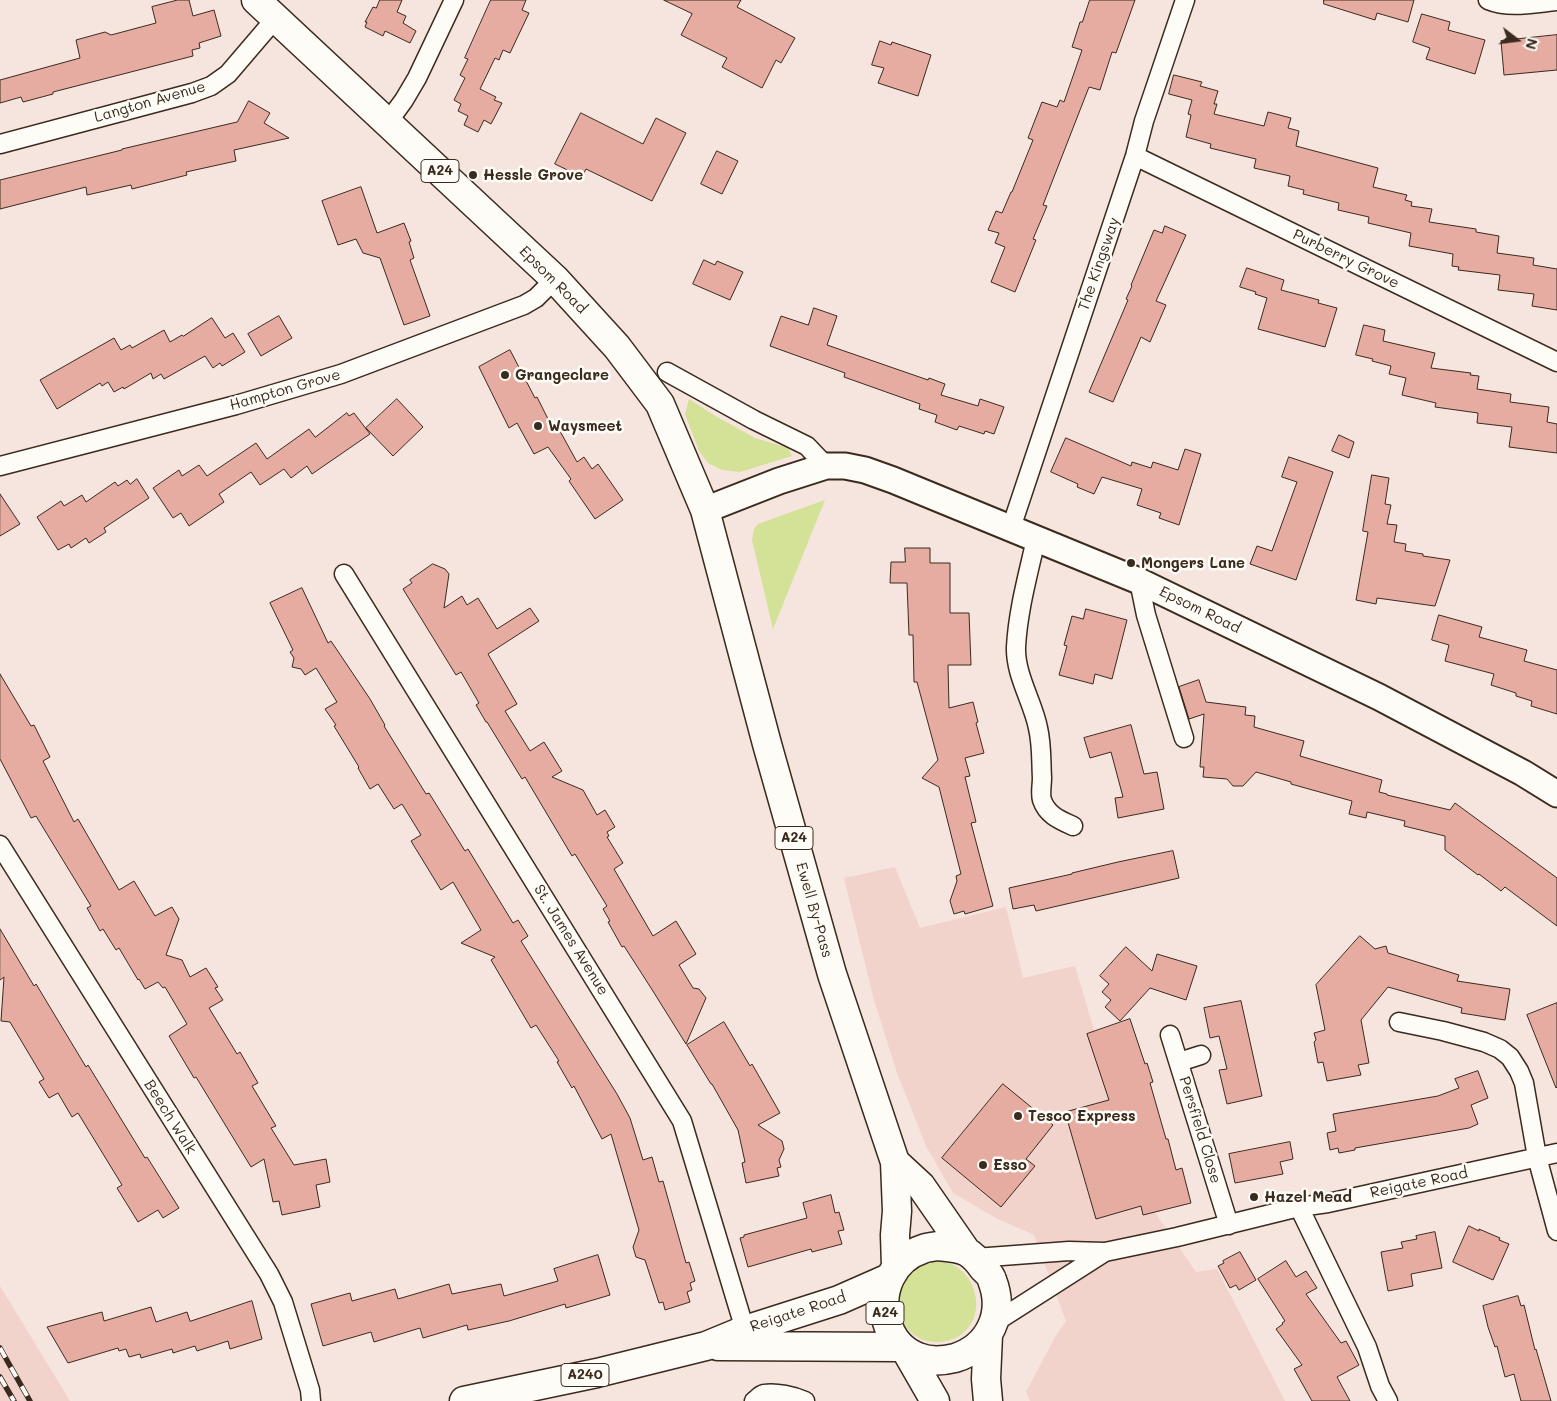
<!DOCTYPE html>
<style>
body{margin:0}
#map{position:relative;width:1557px;height:1401px;overflow:hidden;background:#f6e4de;font-family:Mali,sans-serif}
canvas{display:block}
.north{position:absolute;left:1492px;top:15px;width:50px;height:50px;-webkit-text-stroke:4px #fdfcf7;paint-order:stroke;rotate:105deg;font-size:14px;font-weight:700;line-height:20px;text-align:center;color:#3b2a1e}
.north::after{content:'';display:block;margin:auto;width:18px;height:22px;background:#3b2a1e;clip-path:polygon(50% 0,100% 100%,50% 72%,0 100%)}
</style>
<div id="map">
<canvas width="1557" height="1401"></canvas>
<div class="north">N</div>
</div>
<script>
const ctx = document.querySelector('canvas').getContext('2d');
ctx.lineJoin = 'round';
function fillPath(path, color) {
  ctx.fillStyle = color;
  ctx.fill(path, 'evenodd');
}
function trace(path, color, width, dash) {
  ctx.strokeStyle = color;
  ctx.lineWidth = width;
  ctx.lineCap = dash ? 'butt' : 'round';
  ctx.setLineDash(dash || []);
  ctx.stroke(path);
}
function label(font, color, halo, rows, align = 'center') {
  ctx.font = font + ' Mali,sans-serif';
  ctx.lineWidth = 5;
  ctx.setLineDash([]);
  ctx.textBaseline = 'middle';
  ctx.strokeStyle = halo;
  ctx.fillStyle = color;
  for (const [text, x, y, turn = 0] of rows) {
    ctx.save();
    ctx.translate(x, y);
    ctx.rotate((+turn || 0) * Math.PI / 180);
    ctx.textAlign = isNaN(turn) ? turn : align;
    if (halo) ctx.strokeText(text, 0, 0);
    ctx.fillText(text, 0, 0);
    ctx.restore();
  }
}
fillPath(new Path2D(`
 M 895,867 L 920,928 L 1006,907 L 1023,978 L 1075,966 L 1143,1195 L 1196,1272 L 1217,1269 L 1285,1401 L 1030,1401 L 1026,1392 L 1055,1337 L 1066,1321 L 1034,1235 L 996,1218 L 953,1193 L 926,1146 L 897,1073 L 874,1000 L 844,878 Z
 M 0,1286 L 70,1401 L 0,1401 Z`), '#f1d3cc');
fillPath(new Path2D(`
 M 689,399 L 712,414 L 755,438 L 788,448 L 792,456 L 740,472 L 722,470 L 708,463 L 699,451 L 685,414 Z
 M 825,500 L 773,629 L 752,540 L 754,529 L 758,524 Z
 M 936,1261 C 940,1262 946,1262 951,1264 C 974,1273 985,1308 968,1328 C 952,1348 916,1347 904,1323 C 887,1291 905,1270 936,1261 Z`), '#d3e296');
const building = new Path2D(`
 M 178,0 L 189,0 L 193,16 L 214,10 L 221,36 L 199,43 L 200,48 L 192,50 L 193,56 L 53,92 L 53,94 L 23,102 L 21,97 L 0,103 L 0,80 L 80,58 L 76,40 L 105,32 L 111,35 L 156,23 L 152,7 Z
 M 380,0 L 402,0 L 397,12 L 406,16 L 403,23 L 416,31 L 410,43 L 385,31 L 383,36 L 365,27 L 367,22 L 365,22 L 373,7 L 376,8 Z
 M 491,0 L 526,0 L 522,10 L 529,13 L 510,53 L 503,50 L 499,60 L 495,58 L 480,89 L 496,97 L 494,100 L 502,103 L 491,124 L 484,120 L 478,132 L 464,125 L 468,116 L 458,111 L 461,104 L 454,100 L 465,78 L 460,75 L 468,59 L 465,58 Z
 M 664,0 L 741,0 L 737,7 L 795,38 L 781,63 L 776,60 L 762,88 L 722,67 L 727,58 L 681,35 L 692,14 Z
 M 1090,0 L 1135,0 L 1116,53 L 1112,52 L 1100,90 L 1089,87 L 1043,205 L 1047,206 L 1033,239 L 1036,240 L 1015,292 L 991,282 L 1005,247 L 995,243 L 999,233 L 988,230 L 996,211 L 1002,213 L 1011,192 L 1012,192 L 1033,140 L 1028,138 L 1042,102 L 1057,107 L 1060,100 L 1064,102 L 1082,50 L 1072,47 L 1080,22 L 1082,22 Z
 M 1324,0 L 1414,0 L 1408,22 L 1377,13 L 1375,20 L 1324,4 Z
 M 1422,14 L 1450,22 L 1448,30 L 1485,40 L 1475,74 L 1426,59 L 1430,48 L 1413,42 Z
 M 1557,35 L 1557,70 L 1504,75 L 1501,41 Z
 M 880,41 L 891,45 L 892,42 L 931,55 L 918,96 L 878,83 L 884,68 L 872,65 Z
 M 1174,75 L 1202,82 L 1200,86 L 1218,91 L 1214,104 L 1217,104 L 1214,114 L 1264,126 L 1268,112 L 1291,118 L 1288,128 L 1299,131 L 1296,146 L 1378,168 L 1373,187 L 1407,195 L 1405,200 L 1412,202 L 1411,206 L 1432,209 L 1429,222 L 1476,229 L 1476,232 L 1499,236 L 1497,253 L 1534,258 L 1533,265 L 1557,269 L 1557,310 L 1532,306 L 1534,294 L 1498,290 L 1500,275 L 1458,270 L 1459,267 L 1452,266 L 1453,254 L 1409,246 L 1411,233 L 1368,223 L 1369,217 L 1338,210 L 1339,203 L 1303,194 L 1304,190 L 1288,186 L 1290,176 L 1254,168 L 1256,159 L 1210,148 L 1211,144 L 1186,137 L 1191,115 L 1188,114 L 1192,100 L 1169,94 Z
 M 249,101 L 270,113 L 264,123 L 289,138 L 234,150 L 236,161 L 186,172 L 187,175 L 132,189 L 131,185 L 87,195 L 86,187 L 0,209 L 0,180 L 122,150 L 122,149 L 237,122 Z
 M 581,113 L 643,144 L 656,118 L 686,133 L 652,201 L 586,169 L 582,177 L 555,164 Z
 M 717,151 L 738,161 L 722,194 L 701,184 Z
 M 361,187 L 377,233 L 404,223 L 411,241 L 409,242 L 414,258 L 410,260 L 430,316 L 404,325 L 380,258 L 363,253 L 356,239 L 338,245 L 322,201 Z
 M 1165,226 L 1186,235 L 1156,301 L 1166,305 L 1150,342 L 1141,337 L 1113,402 L 1089,392 L 1128,300 L 1126,299 L 1132,286 L 1131,285 L 1154,230 L 1162,233 Z
 M 704,260 L 715,265 L 717,261 L 743,272 L 730,300 L 693,284 Z
 M 1247,268 L 1284,280 L 1281,290 L 1319,300 L 1318,303 L 1337,308 L 1325,347 L 1258,329 L 1267,298 L 1255,294 L 1256,292 L 1240,287 Z
 M 814,308 L 837,316 L 827,345 L 928,380 L 929,378 L 945,384 L 941,395 L 978,406 L 980,399 L 1004,407 L 994,434 L 985,431 L 984,434 L 959,426 L 957,430 L 935,422 L 937,415 L 919,409 L 920,404 L 844,377 L 845,373 L 770,346 L 781,316 L 808,325 Z
 M 279,316 L 292,338 L 261,356 L 248,334 Z
 M 212,318 L 225,338 L 233,333 L 245,352 L 222,366 L 220,363 L 213,368 L 205,356 L 164,379 L 161,374 L 153,379 L 151,373 L 124,389 L 123,387 L 114,392 L 108,382 L 102,386 L 100,383 L 57,409 L 40,380 L 114,338 L 121,350 L 130,345 L 132,348 L 164,330 L 170,342 L 182,335 L 183,336 Z
 M 1364,325 L 1385,330 L 1383,341 L 1435,353 L 1431,368 L 1471,373 L 1470,375 L 1479,376 L 1477,389 L 1511,394 L 1510,402 L 1549,407 L 1547,422 L 1557,424 L 1557,453 L 1509,447 L 1512,427 L 1477,423 L 1478,413 L 1435,407 L 1436,403 L 1402,395 L 1406,378 L 1389,374 L 1391,366 L 1372,361 L 1373,359 L 1356,355 Z
 M 510,350 L 535,398 L 537,397 L 551,425 L 555,422 L 577,462 L 584,457 L 592,469 L 598,464 L 623,500 L 595,519 L 569,481 L 571,479 L 548,447 L 534,454 L 517,423 L 509,428 L 479,367 Z
 M 397,399 L 423,427 L 393,456 L 366,428 Z
 M 347,413 L 349,416 L 354,413 L 370,434 L 312,474 L 307,466 L 291,478 L 284,469 L 260,485 L 251,472 L 219,494 L 224,502 L 189,526 L 181,513 L 173,518 L 153,488 L 179,470 L 182,476 L 199,465 L 207,476 L 256,443 L 267,459 L 309,429 L 315,437 Z
 M 1339,435 L 1354,442 L 1349,458 L 1332,451 Z
 M 1066,438 L 1131,466 L 1132,462 L 1151,468 L 1153,462 L 1178,470 L 1185,449 L 1201,454 L 1179,525 L 1159,518 L 1161,513 L 1137,505 L 1142,489 L 1102,477 L 1094,494 L 1077,487 L 1078,484 L 1051,472 Z
 M 1289,457 L 1333,472 L 1296,580 L 1250,564 L 1257,546 L 1272,551 L 1297,482 L 1282,477 Z
 M 1372,475 L 1389,478 L 1385,504 L 1391,505 L 1387,524 L 1397,525 L 1394,542 L 1406,544 L 1405,551 L 1423,554 L 1423,556 L 1450,560 L 1435,606 L 1377,598 L 1376,604 L 1356,600 L 1368,532 L 1363,531 Z
 M 137,479 L 149,498 L 104,528 L 106,532 L 89,543 L 86,538 L 71,548 L 69,544 L 58,550 L 37,517 L 61,501 L 64,506 L 82,495 L 86,502 L 115,482 L 118,486 L 127,480 L 130,484 Z
 M 0,494 L 20,524 L 0,536 Z
 M 905,548 L 930,548 L 930,563 L 950,563 L 950,613 L 969,613 L 971,665 L 948,665 L 949,708 L 973,702 L 978,722 L 976,723 L 984,753 L 965,758 L 970,776 L 965,777 L 976,822 L 971,823 L 993,906 L 965,914 L 964,911 L 954,914 L 950,901 L 957,881 L 956,876 L 961,874 L 939,787 L 922,778 L 938,760 L 917,682 L 914,682 L 913,635 L 909,635 L 907,583 L 890,583 L 891,562 L 905,562 Z
 M 433,564 L 445,569 L 449,574 L 444,608 L 462,596 L 467,605 L 478,598 L 497,629 L 530,608 L 539,621 L 488,654 L 517,704 L 505,711 L 530,751 L 544,742 L 562,771 L 552,777 L 583,790 L 597,815 L 605,810 L 615,827 L 607,832 L 609,836 L 607,837 L 623,863 L 614,869 L 653,936 L 676,921 L 696,954 L 679,965 L 693,988 L 699,989 L 706,998 L 686,1044 L 651,988 L 624,946 L 622,947 L 608,922 L 610,921 L 603,909 L 607,906 L 575,854 L 572,856 L 525,777 L 522,779 L 487,722 L 486,722 L 476,705 L 479,703 L 461,672 L 456,675 L 403,589 L 412,583 L 410,580 Z
 M 302,588 L 328,643 L 331,641 L 370,699 L 385,725 L 384,726 L 426,794 L 429,793 L 465,851 L 468,849 L 513,923 L 518,920 L 528,936 L 521,941 L 617,1094 L 630,1118 L 643,1160 L 652,1157 L 659,1182 L 663,1181 L 686,1263 L 689,1262 L 695,1281 L 690,1283 L 692,1290 L 687,1292 L 690,1302 L 665,1310 L 663,1302 L 659,1303 L 645,1260 L 636,1257 L 633,1247 L 639,1230 L 611,1134 L 602,1139 L 574,1086 L 572,1088 L 557,1062 L 559,1061 L 536,1025 L 531,1028 L 491,960 L 495,957 L 461,943 L 481,930 L 453,882 L 441,890 L 411,841 L 421,835 L 402,804 L 394,809 L 378,784 L 370,789 L 358,768 L 359,767 L 334,726 L 336,725 L 325,709 L 337,702 L 316,668 L 305,675 L 301,669 L 292,667 L 294,658 L 290,652 L 293,650 L 270,603 Z
 M 1086,609 L 1127,620 L 1112,679 L 1095,674 L 1093,684 L 1059,675 L 1067,646 L 1064,645 L 1072,616 L 1083,619 Z
 M 1439,615 L 1482,627 L 1479,637 L 1527,650 L 1524,661 L 1557,670 L 1557,714 L 1531,706 L 1532,701 L 1516,696 L 1516,693 L 1491,685 L 1494,674 L 1445,661 L 1449,645 L 1432,640 Z
 M 0,674 L 31,726 L 34,725 L 50,757 L 43,761 L 74,822 L 78,819 L 119,890 L 134,881 L 155,916 L 172,907 L 179,919 L 166,955 L 182,960 L 190,977 L 206,968 L 218,987 L 215,988 L 223,1000 L 209,1008 L 237,1054 L 240,1052 L 258,1083 L 252,1086 L 276,1126 L 271,1128 L 294,1165 L 326,1159 L 330,1182 L 316,1185 L 320,1207 L 282,1215 L 279,1201 L 273,1202 L 264,1159 L 251,1167 L 196,1077 L 194,1078 L 169,1036 L 187,1024 L 165,987 L 163,988 L 158,982 L 145,989 L 139,979 L 138,980 L 119,948 L 116,950 L 103,929 L 100,931 L 87,908 L 91,906 L 36,816 L 31,818 L 0,759 Z
 M 1199,680 L 1206,702 L 1246,707 L 1245,715 L 1255,716 L 1254,727 L 1304,741 L 1300,756 L 1382,780 L 1379,792 L 1387,794 L 1387,795 L 1450,810 L 1455,803 L 1557,878 L 1557,926 L 1505,887 L 1501,891 L 1479,874 L 1478,875 L 1445,850 L 1445,836 L 1404,826 L 1405,821 L 1367,812 L 1366,818 L 1349,814 L 1352,801 L 1291,784 L 1291,782 L 1256,772 L 1243,786 L 1233,786 L 1227,779 L 1203,777 L 1204,767 L 1200,767 L 1204,714 L 1189,719 L 1179,687 Z
 M 1131,725 L 1144,774 L 1157,772 L 1164,809 L 1118,818 L 1115,798 L 1123,797 L 1111,752 L 1090,758 L 1084,738 Z
 M 1173,851 L 1179,878 L 1036,911 L 1034,905 L 1013,909 L 1009,888 L 1072,874 L 1072,873 L 1118,862 Z
 M 0,929 L 34,986 L 36,984 L 80,1057 L 86,1067 L 88,1065 L 145,1158 L 147,1157 L 179,1208 L 163,1218 L 158,1210 L 138,1222 L 117,1188 L 122,1185 L 78,1113 L 72,1117 L 58,1093 L 49,1098 L 39,1082 L 44,1079 L 10,1022 L 1,1021 L 4,977 L 0,980 Z
 M 1360,936 L 1375,949 L 1386,946 L 1388,953 L 1459,975 L 1457,981 L 1510,989 L 1505,1020 L 1461,1013 L 1462,1008 L 1388,987 L 1361,1020 L 1369,1063 L 1358,1065 L 1361,1075 L 1327,1081 L 1323,1062 L 1318,1063 L 1314,1042 L 1316,1040 L 1314,1033 L 1325,1030 L 1316,985 Z
 M 1126,947 L 1152,971 L 1157,954 L 1197,966 L 1186,1000 L 1150,988 L 1120,1021 L 1105,1007 L 1111,1000 L 1102,992 L 1109,984 L 1100,976 Z
 M 1241,1001 L 1262,1096 L 1227,1104 L 1219,1070 L 1227,1069 L 1219,1036 L 1210,1038 L 1204,1008 Z
 M 1557,1003 L 1557,1087 L 1556,1088 L 1527,1015 Z
 M 1130,1019 L 1145,1064 L 1147,1063 L 1153,1082 L 1150,1083 L 1166,1139 L 1168,1139 L 1176,1170 L 1182,1168 L 1191,1203 L 1143,1215 L 1141,1206 L 1096,1219 L 1065,1112 L 1109,1100 L 1087,1034 Z
 M 724,1022 L 750,1066 L 752,1064 L 780,1113 L 758,1125 L 782,1141 L 784,1149 L 779,1160 L 781,1167 L 777,1168 L 779,1176 L 746,1183 L 742,1163 L 745,1162 L 738,1130 L 712,1084 L 711,1084 L 687,1045 Z
 M 1478,1071 L 1488,1098 L 1471,1105 L 1478,1124 L 1469,1128 L 1355,1148 L 1355,1150 L 1339,1153 L 1338,1148 L 1330,1150 L 1327,1133 L 1336,1131 L 1333,1114 L 1438,1096 L 1459,1088 L 1455,1079 Z
 M 1003,1084 L 1053,1125 L 1026,1159 L 1035,1166 L 1001,1207 L 942,1158 Z
 M 1290,1142 L 1293,1159 L 1280,1162 L 1283,1174 L 1235,1183 L 1229,1154 Z
 M 831,1195 L 835,1213 L 839,1212 L 844,1230 L 838,1231 L 842,1244 L 812,1252 L 811,1249 L 748,1267 L 740,1238 L 744,1237 L 744,1235 L 807,1218 L 803,1203 Z
 M 1469,1226 L 1479,1231 L 1479,1229 L 1500,1238 L 1499,1240 L 1509,1244 L 1493,1280 L 1453,1262 Z
 M 1435,1232 L 1442,1268 L 1411,1274 L 1413,1286 L 1388,1291 L 1381,1252 L 1403,1248 L 1401,1242 L 1417,1239 L 1416,1236 Z
 M 1240,1252 L 1256,1280 L 1239,1290 L 1236,1285 L 1230,1288 L 1218,1266 L 1224,1263 L 1223,1261 Z
 M 598,1255 L 610,1295 L 566,1308 L 565,1304 L 509,1321 L 468,1330 L 467,1325 L 423,1338 L 420,1328 L 374,1342 L 371,1332 L 323,1346 L 311,1304 L 350,1293 L 352,1301 L 395,1289 L 398,1299 L 449,1284 L 452,1294 L 501,1284 L 504,1296 L 558,1281 L 554,1269 Z
 M 1286,1261 L 1296,1277 L 1306,1271 L 1317,1288 L 1306,1294 L 1341,1343 L 1346,1341 L 1359,1365 L 1337,1377 L 1350,1401 L 1312,1401 L 1294,1369 L 1302,1365 L 1276,1329 L 1283,1324 L 1282,1323 L 1285,1321 L 1258,1279 Z
 M 1518,1296 L 1521,1306 L 1524,1305 L 1535,1350 L 1536,1349 L 1551,1401 L 1521,1401 L 1514,1374 L 1505,1377 L 1497,1346 L 1495,1347 L 1488,1327 L 1483,1306 Z
 M 252,1301 L 262,1339 L 230,1349 L 228,1341 L 197,1351 L 195,1346 L 173,1353 L 172,1349 L 141,1358 L 140,1354 L 129,1357 L 126,1349 L 119,1351 L 118,1348 L 68,1363 L 47,1327 L 102,1312 L 104,1321 L 151,1307 L 156,1322 L 187,1312 L 190,1321 Z`);
fillPath(building, '#e6aca2');
trace(building, '#3b2a1e', 1);
const street = new Path2D(`
 M 1488,0 C 1509,9 1535,3 1557,1
 M 388,122 L 404,100 L 417,78 L 454,0
 M 0,144 L 192,93 L 211,86 L 228,74 L 275,19
 M 1135,156 L 1557,362
 M 667,372 L 754,420 L 807,446 L 826,466
 M 0,466 L 236,405 L 341,374 L 524,305 L 536,298 L 555,279
 M 1011,528 L 1135,156 L 1144,121 L 1185,0
 M 1036,539 C 1028,575 1018,610 1016,647 C 1015,675 1033,702 1038,728 C 1042,745 1041,761 1042,778 C 1042,785 1040,794 1042,800 C 1047,815 1060,820 1073,826
 M 344,574 L 682,1121 L 745,1330
 M 1139,581 L 1146,615 L 1184,738
 M 0,845 L 269,1274 L 283,1302 L 310,1390 L 311,1401
 M 1399,1022 L 1443,1031 L 1484,1042 L 1500,1049 L 1510,1057 L 1519,1071 L 1524,1083 L 1537,1157 L 1557,1231
 M 1170,1035 L 1229,1225
 M 1179,1062 L 1201,1055
 M 1299,1207 L 1367,1347 L 1380,1386 L 1388,1401
 M 975,1258 L 1069,1251 L 1105,1252 L 1177,1237 L 1299,1207 L 1328,1203 L 1557,1153
 M 994,1323 L 1105,1252
 M 754,1401 C 757,1399 760,1395 764,1394 C 776,1392 794,1396 805,1401`);
const secondary = new Path2D(`
 M 705,510 L 779,481 L 826,466 L 845,466 L 865,470 L 893,480 L 1139,581 L 1379,697 L 1523,773 L 1557,794`);
const highway = new Path2D(`
 M 256,0 L 555,279 L 617,347 L 660,404 L 705,510 L 767,744 L 832,974 L 895,1162 L 897,1211 L 895,1235 L 896,1267
 M 895,1162 L 921,1186 L 966,1251
 M 937,1246 C 947,1247 958,1247 967,1252 C 974,1256 978,1261 983,1268 C 986,1271 991,1275 992,1280 C 1005,1313 990,1347 955,1358 C 943,1361 930,1362 918,1357 C 902,1351 892,1340 887,1322 C 878,1292 892,1259 923,1249 C 927,1247 933,1247 937,1246 Z
 M 718,1346 L 899,1347
 M 908,1354 L 935,1401
 M 464,1401 L 597,1373 L 706,1346 L 745,1330 L 839,1300 L 889,1278
 M 988,1401 L 986,1379 L 988,1335`);
trace(street, '#3b2a1e', 21);
trace(secondary, '#3b2a1e', 29);
trace(highway, '#3b2a1e', 31);
trace(street, '#fdfcf7', 18);
trace(secondary, '#fdfcf7', 25);
trace(highway, '#fdfcf7', 28);
const rail = new Path2D(`
 M 0,1348 L 30,1401
 M 0,1377 L 14,1401`);
trace(rail, '#3b2a1e', 5.5);
trace(rail, '#fdfcf7', 4, [11]);
for (const [x, y, r, color] of [
 [473,175,5,"#3b2a1e"],
 [505,375,5,"#3b2a1e"],
 [538,426,5,"#3b2a1e"],
 [1131,563,5,"#3b2a1e"],
 [1018,1116,5,"#3b2a1e"],
 [983,1165,5,"#3b2a1e"],
 [1254,1197,5,"#3b2a1e"]
]) {
  const dot = new Path2D();
  dot.arc(x, y, r, 0, 2 * Math.PI);
  ctx.fillStyle = color;
  ctx.fill(dot);
  trace(dot, '#fdfcf7', 2);
}
for (const [x, y, w] of [
 [440,171,38],
 [794,838,38],
 [885,1313,38],
 [585,1375,48]
]) {
  const box = new Path2D();
  box.roundRect(x - w / 2, y - 11.5, w, 23, 4);
  ctx.fillStyle = '#fdfcf7';
  ctx.fill(box);
  trace(box, '#3b2a1e', 1);
}
label('bold 14px', '#3b2a1e', null, [
 ["A24",440,171],
 ["A24",794,838],
 ["A24",885,1313],
 ["A240",585,1375]
]);
label('15px', '#3b2a1e', '#fdfcf7', [
 ["Langton Avenue",150,102,-16],
 ["Purberry Grove",1346,259,26],
 ["The Kingsway",1099,264,-71],
 ["Epsom Road",553,280,45],
 ["Hampton Grove",285,390,-16],
 ["Epsom Road",1200,610,26],
 ["Ewell By-Pass",814,910,74],
 ["St. James Avenue",571,940,58],
 ["Beech Walk",170,1117,58],
 ["Persfield Close",1200,1130,73],
 ["Reigate Road",1419,1183,-12],
 ["Reigate Road",798,1312,-18]
]);
label('bold 15px', '#3b2a1e', '#fdfcf7', [
 ["Hessle Grove",483,175],
 ["Grangeclare",515,375],
 ["Waysmeet",548,426],
 ["Mongers Lane",1141,563],
 ["Tesco Express",1028,1116],
 ["Esso",993,1165],
 ["Hazel Mead",1264,1197]
], 'left');
</script>
